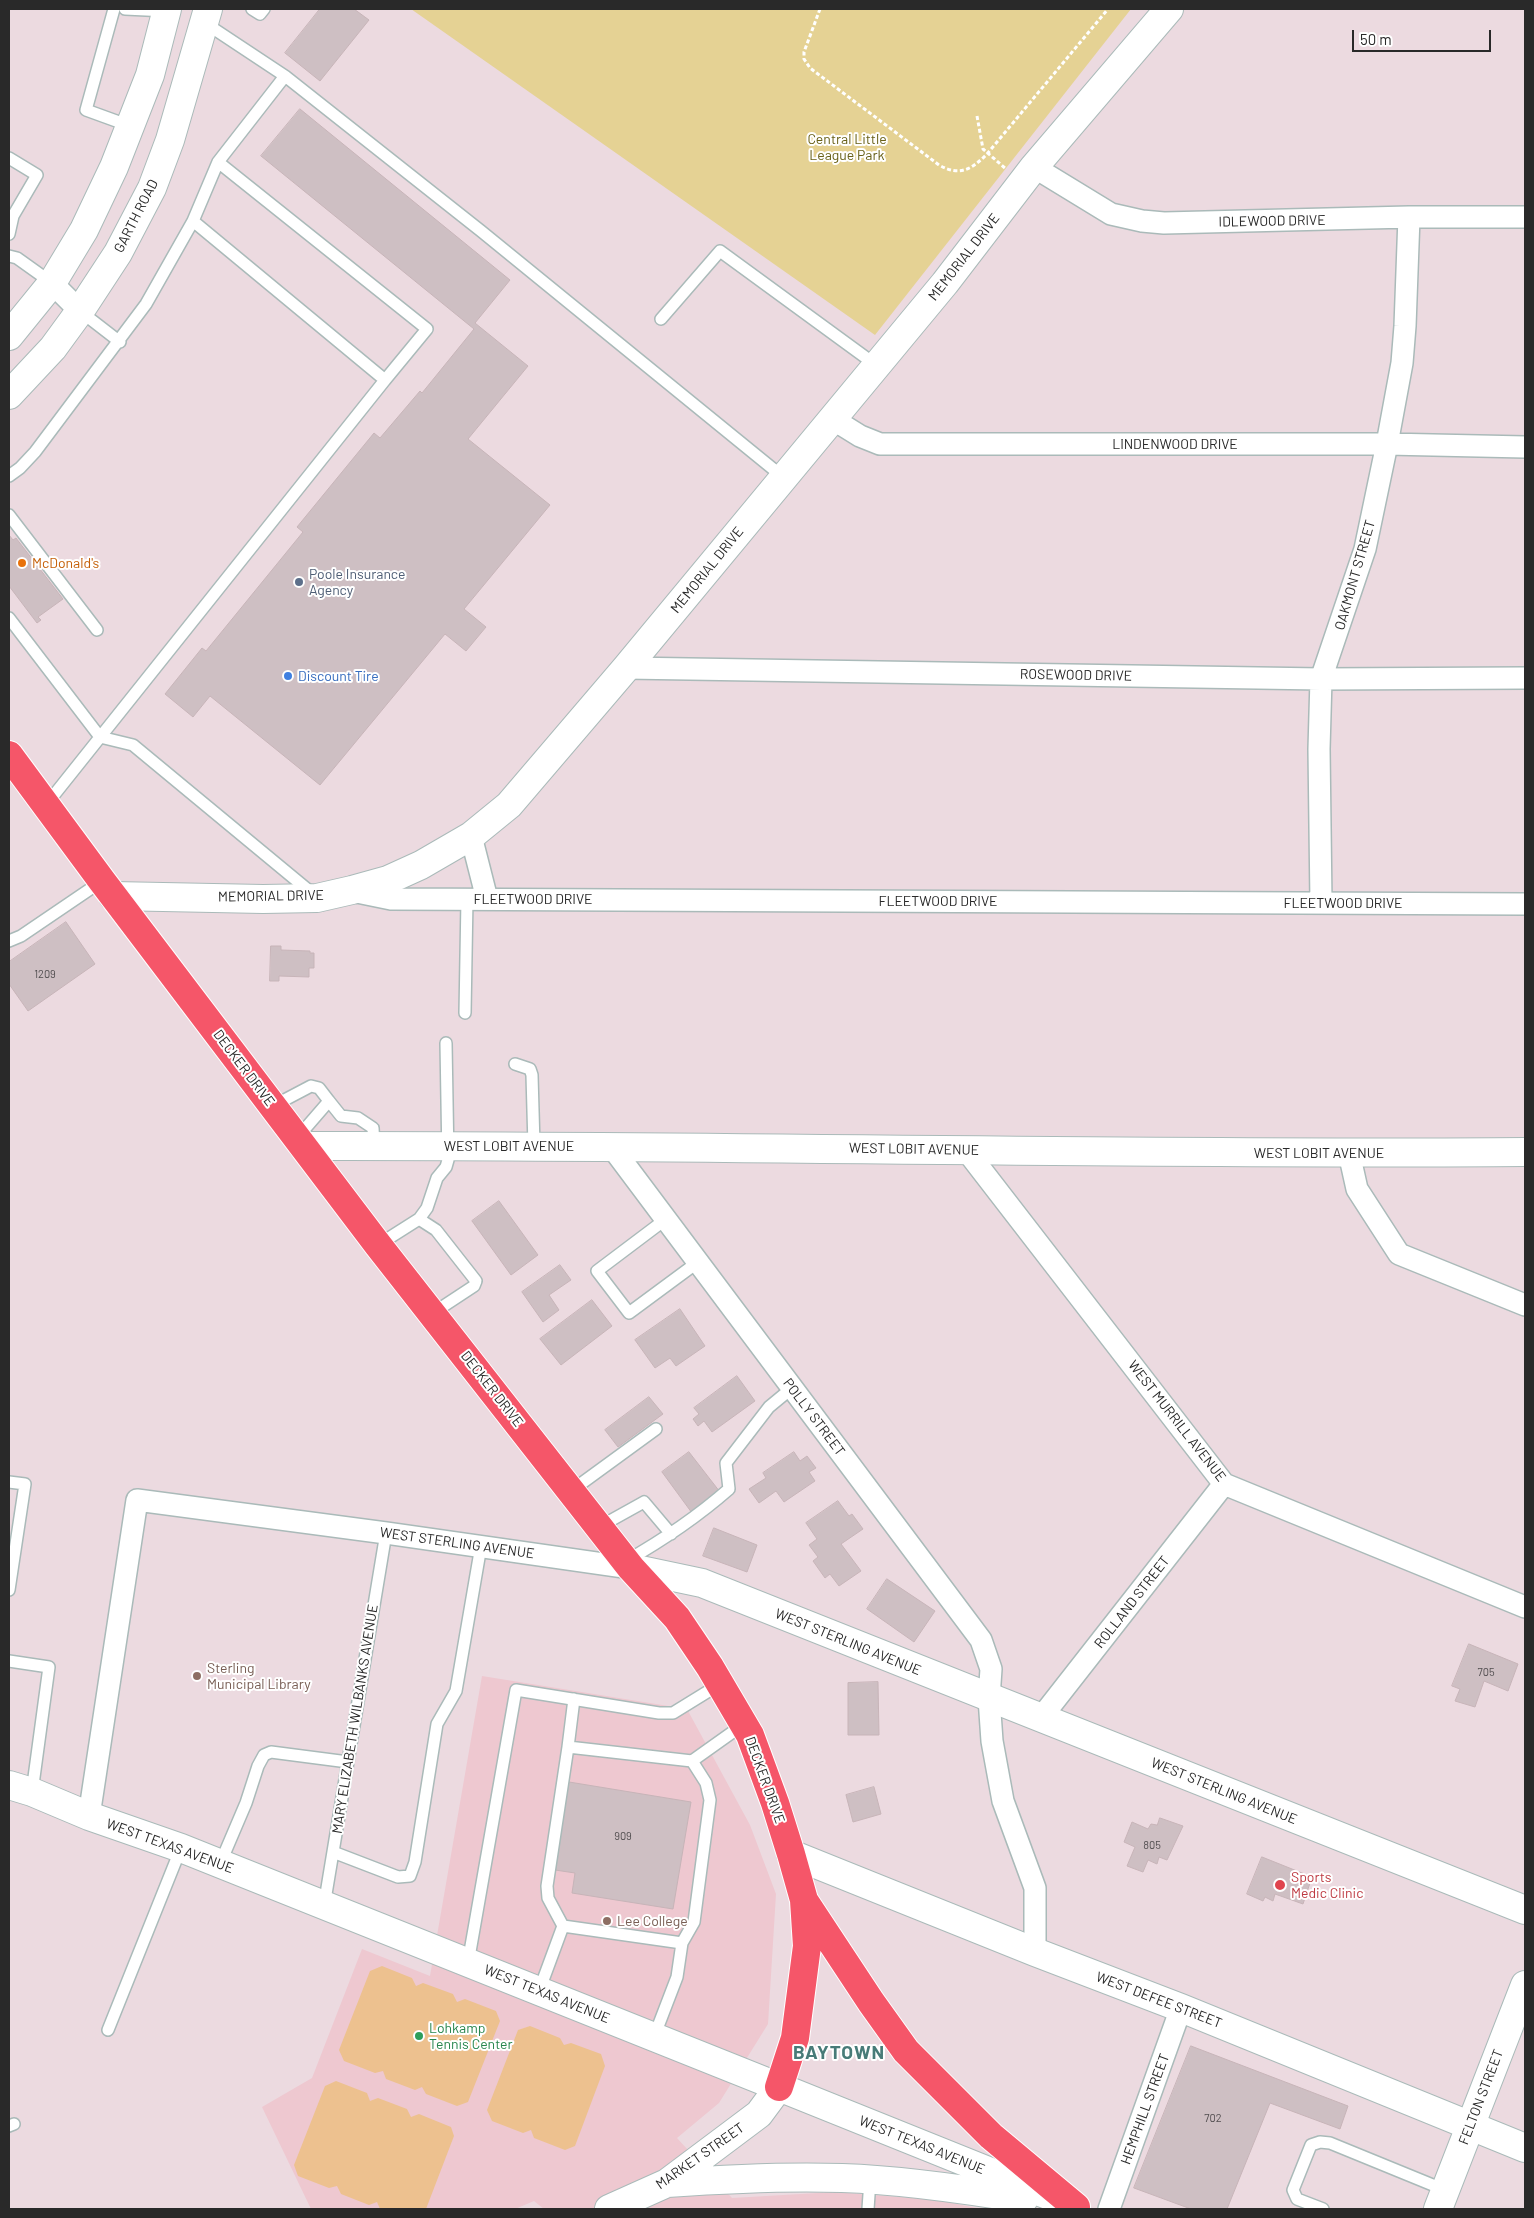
<!DOCTYPE html>
<style>
body{margin:0}
#map{position:relative;width:1534px;height:2218px;overflow:hidden;background:#ecdae0;font-family:Barlow,sans-serif}
canvas{display:block}
.frame{position:absolute;inset:0;border:10px solid #292929;pointer-events:none}
.scale{position:absolute;left:1352px;top:30px;width:139px;height:22px;box-sizing:border-box;border:2px solid #292929;border-top:0;padding-left:6px;font-size:15px;line-height:18px;white-space:nowrap;color:#292929;-webkit-text-stroke:4px #fff;paint-order:stroke}
</style>
<div id="map">
<canvas width="1534" height="2218"></canvas>
<div class="frame"></div>
<div class="scale">50 m</div>
</div>
<script>
const ctx = document.querySelector('canvas').getContext('2d');
ctx.lineJoin = 'round';
function fillPath(path, color) {
  ctx.fillStyle = color;
  ctx.fill(path, 'evenodd');
}
function trace(path, color, width, dash) {
  ctx.strokeStyle = color;
  ctx.lineWidth = width;
  ctx.lineCap = dash ? 'butt' : 'round';
  ctx.setLineDash(dash || []);
  ctx.stroke(path);
}
function label(font, color, halo, rows, align = 'center') {
  ctx.font = font + ' Barlow,sans-serif';
  ctx.lineWidth = 4;
  ctx.setLineDash([]);
  ctx.textBaseline = 'middle';
  ctx.strokeStyle = halo;
  ctx.fillStyle = color;
  for (const [text, x, y, turn = 0] of rows) {
    ctx.save();
    ctx.translate(x, y);
    ctx.rotate((+turn || 0) * Math.PI / 180);
    ctx.textAlign = isNaN(turn) ? turn : align;
    if (halo) ctx.strokeText(text, 0, 0);
    ctx.fillText(text, 0, 0);
    ctx.restore();
  }
}
fillPath(new Path2D(`
 M 482,1676 L 687,1709 L 750,1825 L 776,1894 L 768,2024 L 719,2103 L 677,2138 L 732,2198 L 835,2192 L 938,2200 L 981,2209 L 544,2209 L 534,2201 L 515,2209 L 311,2209 L 262,2107 L 312,2078 L 362,1949 L 430,1976 Z`), '#eec8d0');
fillPath(new Path2D(`
 M 411,9 L 1131,9 L 875,335 Z`), '#e5d294');
fillPath(new Path2D(`
 M 382,1966 L 412,1978 L 416,1986 L 423,1983 L 453,1994 L 457,2002 L 465,1999 L 496,2011 L 500,2021 L 468,2102 L 457,2106 L 426,2094 L 422,2087 L 415,2090 L 386,2079 L 383,2071 L 375,2073 L 344,2061 L 339,2050 L 370,1971 Z
 M 530,2026 L 560,2038 L 564,2045 L 571,2043 L 601,2054 L 605,2066 L 575,2146 L 565,2150 L 534,2138 L 531,2130 L 523,2133 L 492,2121 L 487,2110 L 518,2030 Z
 M 336,2081 L 367,2093 L 370,2101 L 378,2098 L 407,2109 L 411,2117 L 419,2114 L 451,2127 L 454,2136 L 426,2209 L 380,2209 L 377,2202 L 369,2205 L 341,2194 L 337,2186 L 329,2188 L 298,2176 L 294,2165 L 325,2086 Z`), '#edc18f');
const building = new Path2D(`
 M 320,9 L 354,9 L 369,20 L 320,81 L 285,53 Z
 M 300,109 L 510,280 L 475,323 L 528,366 L 468,439 L 550,505 L 464,609 L 486,627 L 466,651 L 445,634 L 320,785 L 210,696 L 193,717 L 165,694 L 202,648 L 206,651 L 303,532 L 297,527 L 374,433 L 380,438 L 420,391 L 422,393 L 474,329 L 261,156 Z
 M 9,535 L 13,540 L 16,538 L 63,599 L 38,617 L 41,620 L 37,623 L 9,586 Z
 M 66,922 L 95,964 L 28,1011 L 9,984 L 9,962 Z
 M 271,946 L 281,946 L 281,950 L 310,951 L 310,953 L 314,953 L 314,968 L 309,968 L 309,977 L 279,976 L 279,981 L 270,981 Z
 M 499,1201 L 538,1255 L 511,1275 L 472,1221 Z
 M 560,1265 L 571,1280 L 549,1295 L 559,1310 L 543,1322 L 522,1292 Z
 M 592,1300 L 612,1326 L 561,1365 L 540,1339 Z
 M 680,1309 L 705,1346 L 676,1366 L 670,1358 L 655,1368 L 635,1340 Z
 M 737,1376 L 755,1401 L 712,1432 L 704,1421 L 698,1426 L 693,1419 L 699,1414 L 694,1408 Z
 M 649,1397 L 663,1414 L 618,1447 L 605,1430 Z
 M 689,1452 L 720,1492 L 692,1513 L 662,1472 Z
 M 794,1452 L 800,1461 L 807,1456 L 816,1468 L 809,1472 L 815,1481 L 784,1502 L 776,1491 L 759,1503 L 749,1489 L 766,1478 L 763,1473 Z
 M 838,1501 L 849,1516 L 852,1514 L 863,1529 L 841,1544 L 861,1571 L 839,1586 L 830,1574 L 825,1578 L 813,1561 L 818,1557 L 809,1545 L 817,1539 L 806,1523 Z
 M 714,1528 L 757,1545 L 747,1572 L 703,1556 Z
 M 887,1579 L 935,1611 L 914,1642 L 867,1609 Z
 M 1469,1644 L 1518,1664 L 1508,1691 L 1484,1681 L 1475,1707 L 1455,1701 L 1460,1689 L 1452,1686 Z
 M 878,1682 L 879,1735 L 848,1735 L 848,1683 Z
 M 569,1782 L 691,1802 L 673,1909 L 572,1893 L 575,1873 L 555,1870 Z
 M 874,1787 L 881,1814 L 853,1822 L 846,1795 Z
 M 1160,1818 L 1183,1826 L 1167,1860 L 1159,1857 L 1157,1864 L 1148,1860 L 1143,1872 L 1127,1866 L 1135,1847 L 1124,1842 L 1132,1822 L 1148,1829 L 1151,1824 L 1157,1825 Z
 M 1262,1857 L 1312,1877 L 1303,1904 L 1275,1894 L 1273,1901 L 1265,1897 L 1263,1901 L 1247,1894 Z
 M 1191,2046 L 1348,2106 L 1340,2129 L 1270,2103 L 1227,2209 L 1191,2209 L 1134,2188 Z`);
fillPath(building, '#cebfc3');
trace(building, '#c7b4b8', 1);
const service = new Path2D(`
 M 114,9 L 86,110 L 130,126
 M 125,9 L 167,11
 M 252,9 L 260,14 L 264,9
 M 285,76 L 481,231 L 783,477
 M 9,158 L 37,175 L 13,216 L 9,234
 M 218,162 L 427,329 L 385,380
 M 9,256 L 17,258 L 52,283
 M 80,311 L 120,342
 M 661,319 L 720,251 L 876,365
 M 9,476 L 20,468 L 35,452 L 146,304 L 193,221 L 218,162 L 285,76 L 205,23
 M 9,515 L 97,630
 M 9,618 L 100,737 L 133,745 L 313,894
 M 46,805 L 385,380 L 193,221
 M 9,941 L 21,936 L 102,881
 M 465,1013 L 467,899
 M 515,1064 L 530,1069 L 532,1075 L 534,1146
 M 273,1106 L 311,1086 L 319,1088 L 329,1101
 M 297,1138 L 329,1101 L 341,1116 L 358,1118 L 373,1128 L 374,1146
 M 419,1219 L 436,1230 L 476,1281 L 474,1286 L 433,1313
 M 666,1219 L 597,1271 L 629,1313 L 698,1262
 M 378,1245 L 419,1219 L 427,1208 L 437,1178 L 446,1167 L 448,1160 L 446,1043
 M 9,1482 L 25,1484 L 9,1590
 M 571,1491 L 656,1429
 M 599,1527 L 644,1502 L 671,1534
 M 626,1561 C 663,1540 697,1517 729,1489 L 726,1463 L 769,1407 L 792,1388
 M 9,1661 L 49,1667 L 32,1792
 M 568,1747 L 574,1699
 M 333,1852 L 398,1877 L 410,1876 L 415,1862 L 437,1724 L 456,1691 L 481,1546
 M 220,1864 L 246,1803 L 258,1766 L 264,1755 L 271,1752 L 348,1762
 M 324,1906 L 386,1533
 M 563,1926 L 682,1943 L 677,1977 L 654,2037
 M 682,1943 L 694,1922 L 710,1800 L 706,1783 L 692,1761
 M 468,1963 L 516,1690 L 659,1713 L 673,1713 L 720,1684
 M 539,1991 L 563,1926 L 548,1898 L 547,1886 L 568,1747 L 692,1761 L 744,1724
 M 108,2030 L 181,1848
 M 9,2126 L 14,2124
 M 868,2209 L 870,2180
 M 1323,2209 L 1297,2199 L 1293,2190 L 1311,2145 L 1320,2142 L 1330,2143 L 1445,2190`);
const minor = new Path2D(`
 M 1034,167 L 1111,214 L 1142,221 L 1164,223 L 1409,217 L 1525,217
 M 52,283 L 80,311
 M 831,418 L 860,436 L 880,444 L 1387,444 L 1525,447
 M 626,668 L 1321,679 L 1525,678
 M 471,836 L 487,899
 M 352,891 L 391,899 L 1525,904
 M 1321,903 L 1319,749 L 1321,679 L 1365,549 L 1387,444 L 1402,363 L 1405,326 L 1409,217
 M 611,1146 L 981,1640 L 991,1669 L 989,1698 L 992,1741 L 1003,1801 L 1035,1888 L 1035,1952
 M 966,1150 L 1224,1484 L 1525,1607
 M 1349,1153 L 1357,1189 L 1399,1254 L 1525,1305
 M 1040,1719 L 1224,1484
 M 89,1816 L 137,1500 L 386,1533 L 631,1568
 M 1109,2209 L 1181,2008`);
const tertiary = new Path2D(`
 M 113,896 L 263,899 L 317,898 L 352,890 L 388,880 L 421,865 L 471,836 L 509,805 L 626,668 L 945,283 L 1034,167 L 1169,9
 M 303,1146 C 710,1145 1118,1155 1525,1152
 M 9,1785 L 32,1792 L 89,1816 L 181,1848 L 779,2087
 M 1438,2209 L 1525,1985`);
const secondary = new Path2D(`
 M 9,336 L 52,283 L 84,230 L 114,167 L 150,75 L 167,9
 M 9,395 L 53,348 L 80,311 L 118,253 L 152,188 L 170,140 L 208,9
 M 631,1568 L 702,1583 L 1525,1910
 M 791,1854 L 1035,1952 L 1181,2008 L 1525,2148
 M 667,2183 C 725,2179 783,2176 842,2178 C 903,2180 964,2189 1024,2199
 M 609,2209 L 667,2183 L 759,2114 L 779,2087 L 1070,2204`);
const primary = new Path2D(`
 M 9,755 L 102,881 L 378,1245 L 631,1568 L 677,1618 L 710,1667 L 750,1735 L 775,1803 L 791,1854 L 804,1900 L 807,1946 L 795,2038 L 779,2087
 M 805,1902 L 871,2002 L 906,2051 L 991,2136 L 1076,2207`);
trace(service, '#aabab9', 14);
trace(minor, '#aabab9', 24);
trace(tertiary, '#aabab9', 30);
trace(secondary, '#aabab9', 30);
trace(primary, '#fff', 30);
trace(new Path2D(`
 M 820,9 L 804,52 L 804,59 L 810,68 L 939,165 C 960,177 972,169 987,154 L 1108,9
 M 977,116 L 983,149 L 1006,169`), '#fff', 3, [4, 2.5]);
trace(service, '#fff', 11);
trace(minor, '#fff', 21);
trace(tertiary, '#fff', 28);
trace(secondary, '#fff', 28);
trace(primary, '#f55669', 28);
for (const [x, y, r, color] of [
 [22,563,5,"#e8710a"],
 [299,582,5,"#5c6f8a"],
 [288,676,5,"#3f7fe0"],
 [197,1676,5,"#8d6e63"],
 [1280,1885,6,"#e0444e"],
 [607,1921,5,"#8d6e63"],
 [419,2036,5,"#2e9e5b"]
]) {
  const dot = new Path2D();
  dot.arc(x, y, r, 0, 2 * Math.PI);
  ctx.fillStyle = color;
  ctx.fill(dot);
  trace(dot, '#fff', 2);
}
label('11px', '#524e50', null, [
 ["1209",45,974],
 ["705",1486,1672],
 ["909",623,1836],
 ["805",1152,1845],
 ["702",1213,2118]
]);
label('14px', '#686017', '#fff', [
 ["Central Little",847,139],
 ["League Park",847,155]
]);
label('14px', '#292929', '#fff', [
 ["GARTH ROAD",136,216,-63],
 ["IDLEWOOD DRIVE",1272,221,-1],
 ["MEMORIAL DRIVE",964,257,-52],
 ["LINDENWOOD DRIVE",1175,444],
 ["MEMORIAL DRIVE",707,570,-51],
 ["OAKMONT STREET",1355,575,-74],
 ["ROSEWOOD DRIVE",1076,675,1],
 ["MEMORIAL DRIVE",271,896,-1],
 ["FLEETWOOD DRIVE",533,899],
 ["FLEETWOOD DRIVE",938,901],
 ["FLEETWOOD DRIVE",1343,903],
 ["DECKER DRIVE",244,1068,53],
 ["WEST LOBIT AVENUE",509,1146],
 ["WEST LOBIT AVENUE",914,1149,1],
 ["WEST LOBIT AVENUE",1319,1153],
 ["DECKER DRIVE",492,1389,52],
 ["POLLY STREET",814,1417,53],
 ["WEST MURRILL AVENUE",1177,1421,52],
 ["WEST STERLING AVENUE",457,1543,8],
 ["ROLLAND STREET",1132,1602,-52],
 ["WEST STERLING AVENUE",848,1642,22],
 ["MARY ELIZABETH WILBANKS AVENUE",355,1719,-81],
 ["DECKER DRIVE",765,1780,70],
 ["WEST STERLING AVENUE",1224,1791,22],
 ["WEST TEXAS AVENUE",170,1846,20],
 ["WEST TEXAS AVENUE",547,1994,22],
 ["WEST DEFEE STREET",1159,2000,21],
 ["FELTON STREET",1481,2097,-69],
 ["HEMPHILL STREET",1145,2109,-70],
 ["WEST TEXAS AVENUE",922,2145,22],
 ["MARKET STREET",700,2156,-35]
]);
label('14px', '#c56008', '#fff', [
 ["McDonald's",32,563]
], 'left');
label('14px', '#4e5e75', '#fff', [
 ["Poole Insurance",309,574],
 ["Agency",309,590]
], 'left');
label('14px', '#366cbe', '#fff', [
 ["Discount Tire",298,676]
], 'left');
label('14px', '#785e54', '#fff', [
 ["Sterling",207,1668],
 ["Municipal Library",207,1684],
 ["Lee College",617,1921]
], 'left');
label('14px', '#be3a42', '#fff', [
 ["Sports",1291,1877],
 ["Medic Clinic",1291,1893]
], 'left');
label('14px', '#27864d', '#fff', [
 ["Lohkamp",429,2028],
 ["Tennis Center",429,2044]
], 'left');
ctx.letterSpacing = '1px';
label('bold 19px', '#487b78', '#fff', [
 ["BAYTOWN",839,2053]
]);
ctx.letterSpacing = '0px';
</script>
